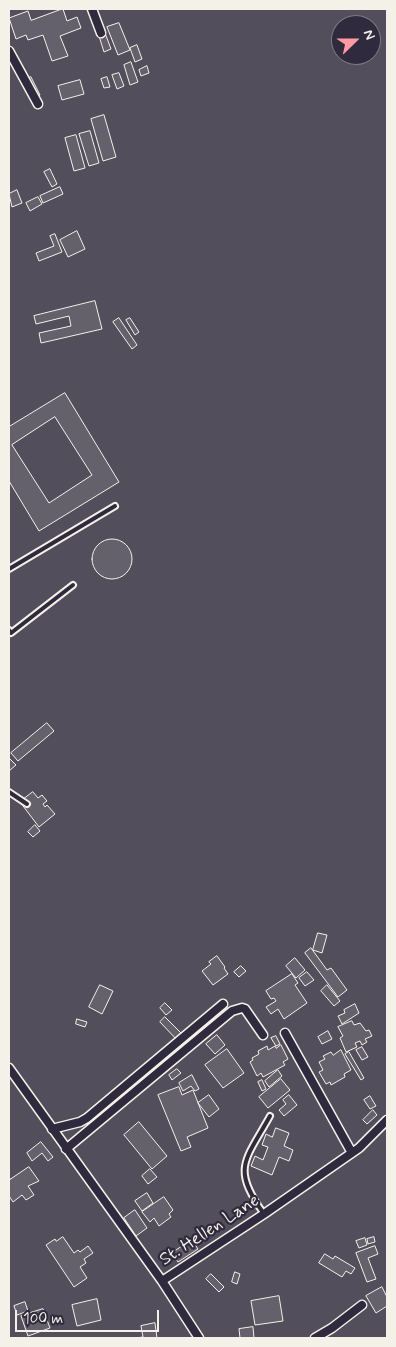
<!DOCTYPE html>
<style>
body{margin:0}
#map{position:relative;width:396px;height:1347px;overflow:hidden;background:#3b3647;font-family:Mynerve,sans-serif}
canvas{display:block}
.frame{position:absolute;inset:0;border:10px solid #f4f1e8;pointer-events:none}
.north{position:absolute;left:331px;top:15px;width:50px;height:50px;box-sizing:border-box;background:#2f2a3d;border:1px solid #7e7a81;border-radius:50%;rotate:68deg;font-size:14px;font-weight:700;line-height:20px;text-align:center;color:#f4f1e8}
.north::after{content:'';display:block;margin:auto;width:18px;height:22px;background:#ff9aa2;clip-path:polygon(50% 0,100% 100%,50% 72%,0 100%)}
.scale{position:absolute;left:15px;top:1310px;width:144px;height:22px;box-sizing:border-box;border:2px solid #f4f1e8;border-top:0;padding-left:6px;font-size:15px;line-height:18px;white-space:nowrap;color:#f4f1e8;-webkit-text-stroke:4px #2f2a3d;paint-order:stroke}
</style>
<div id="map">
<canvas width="396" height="1347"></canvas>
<div class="frame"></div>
<div class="north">N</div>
<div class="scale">100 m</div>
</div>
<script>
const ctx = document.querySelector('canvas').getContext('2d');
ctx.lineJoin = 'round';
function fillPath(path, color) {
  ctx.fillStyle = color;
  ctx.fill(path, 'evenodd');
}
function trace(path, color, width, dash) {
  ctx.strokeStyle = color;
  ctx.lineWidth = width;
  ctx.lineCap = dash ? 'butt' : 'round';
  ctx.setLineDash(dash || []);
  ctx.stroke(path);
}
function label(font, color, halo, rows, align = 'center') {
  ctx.font = font + ' Mynerve,sans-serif';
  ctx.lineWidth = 4.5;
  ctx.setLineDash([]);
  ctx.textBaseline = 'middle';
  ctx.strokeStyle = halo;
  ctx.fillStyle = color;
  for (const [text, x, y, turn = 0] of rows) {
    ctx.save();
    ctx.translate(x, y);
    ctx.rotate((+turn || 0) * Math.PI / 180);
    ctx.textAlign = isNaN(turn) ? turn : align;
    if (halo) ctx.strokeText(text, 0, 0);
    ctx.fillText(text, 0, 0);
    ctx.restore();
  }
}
fillPath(new Path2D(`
 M 9,9 L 387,9 L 387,1338 L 9,1338 ZM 341,25 L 371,25 L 371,55 L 341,55 Z`), '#534e5c');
const building = new Path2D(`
 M 63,9 L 67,21 L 77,17 L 81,28 L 60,36 L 68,56 L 52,61 L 43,35 L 28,40 L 26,35 L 16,39 L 9,18 L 28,11 L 31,20 Z
 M 119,23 L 130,50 L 118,55 L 107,27 Z
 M 105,33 L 111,49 L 104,52 L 99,36 Z
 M 137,45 L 142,59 L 135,62 L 130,48 Z
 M 131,62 L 138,82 L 130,85 L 124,65 Z
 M 147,66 L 149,73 L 141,76 L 139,70 Z
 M 119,73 L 124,86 L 117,89 L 112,75 Z
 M 31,77 L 40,95 L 34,97 L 26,79 Z
 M 107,77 L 110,87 L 104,88 L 101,79 Z
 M 80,80 L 84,94 L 62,100 L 58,86 Z
 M 104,115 L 116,157 L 103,161 L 91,119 Z
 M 90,131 L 99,163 L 89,166 L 79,134 Z
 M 76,135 L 85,168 L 74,171 L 65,138 Z
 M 50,169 L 57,184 L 52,187 L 44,172 Z
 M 60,187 L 63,194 L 43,203 L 40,196 Z
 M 17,190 L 22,203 L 12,207 L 9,194 Z
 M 38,197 L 42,204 L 30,211 L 26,203 Z
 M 77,231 L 85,249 L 68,257 L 60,240 Z
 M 55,234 L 62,252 L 39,261 L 36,253 L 54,246 L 50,236 Z
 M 95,301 L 102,329 L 41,343 L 39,333 L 71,326 L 69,316 L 36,324 L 34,316 Z
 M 119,318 L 137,345 L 132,349 L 113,322 Z
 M 130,318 L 139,332 L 135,335 L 126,320 Z
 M 65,393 L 119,482 L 39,531 L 9,481 L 9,427 ZM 55,417 L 92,475 L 49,503 L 12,445 Z
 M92 559a20 20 0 1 1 40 0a20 20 0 1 1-40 0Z
 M 47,723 L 54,731 L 18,761 L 11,753 Z
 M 9,758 L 16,765 L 9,771 Z
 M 33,792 L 38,798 L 42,795 L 47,801 L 43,804 L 45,807 L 47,805 L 55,814 L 39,827 L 20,802 Z
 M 35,825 L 40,831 L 33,837 L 28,832 Z
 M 318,933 L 327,935 L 322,953 L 313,950 Z
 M 311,948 L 327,970 L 331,968 L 347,990 L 338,997 L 305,953 Z
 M 217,956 L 225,967 L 224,968 L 228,974 L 213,985 L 202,971 L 211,964 L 209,962 Z
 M 295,958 L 305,970 L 296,978 L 286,966 Z
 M 241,966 L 246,971 L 239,977 L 234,972 Z
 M 307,972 L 314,980 L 305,986 L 299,978 Z
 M 292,974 L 298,983 L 295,985 L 307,1003 L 284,1019 L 278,1009 L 271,1014 L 266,1007 L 276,1001 L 274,998 L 271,999 L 266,991 Z
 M 100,985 L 113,991 L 102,1014 L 89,1007 Z
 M 327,985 L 340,1001 L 334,1006 L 321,991 Z
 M 165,1003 L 172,1010 L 166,1015 L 160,1008 Z
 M 355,1004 L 359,1013 L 342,1024 L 338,1016 L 345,1013 L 344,1010 Z
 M 165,1017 L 183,1035 L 178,1041 L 160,1022 Z
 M 77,1019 L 87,1022 L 85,1027 L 76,1024 Z
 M 352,1021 L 354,1025 L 360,1023 L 366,1031 L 369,1030 L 372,1036 L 365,1039 L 367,1042 L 362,1045 L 360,1041 L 355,1043 L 357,1047 L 346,1052 L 340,1038 L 343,1036 L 338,1027 Z
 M 328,1031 L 332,1039 L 322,1044 L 318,1037 Z
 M 217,1035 L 225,1045 L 215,1054 L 206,1044 Z
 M 276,1036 L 280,1044 L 276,1046 L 271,1038 Z
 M 281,1045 L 288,1059 L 283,1062 L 285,1065 L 263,1077 L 261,1073 L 257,1076 L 250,1062 L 253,1060 L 252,1058 L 259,1054 L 258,1051 L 267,1046 L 268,1050 L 275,1046 L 276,1048 Z
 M 362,1047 L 368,1057 L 362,1060 L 356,1050 Z
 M 227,1049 L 244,1073 L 223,1088 L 205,1065 Z
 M 341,1050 L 351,1070 L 344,1074 L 345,1077 L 331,1085 L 330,1082 L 326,1084 L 319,1072 L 323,1070 L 319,1062 L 325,1059 L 323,1056 L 331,1052 L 333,1055 Z
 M 349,1052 L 364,1078 L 361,1080 L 345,1054 Z
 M 177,1069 L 181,1073 L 172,1080 L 169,1075 Z
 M 278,1070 L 282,1076 L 269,1087 L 265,1081 Z
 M 192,1075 L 199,1089 L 195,1091 L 191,1086 L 183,1091 L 179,1083 Z
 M 281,1079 L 290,1090 L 268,1108 L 259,1097 Z
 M 262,1080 L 266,1089 L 262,1091 L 258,1082 Z
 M 179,1087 L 182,1095 L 193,1090 L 208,1128 L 187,1137 L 191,1147 L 181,1151 L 158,1095 Z
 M 209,1095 L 219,1109 L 209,1117 L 198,1103 Z
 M 289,1095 L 297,1105 L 284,1116 L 279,1110 L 286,1104 L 283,1100 Z
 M 370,1096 L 376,1106 L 370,1109 L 364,1100 Z
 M 373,1110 L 377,1115 L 367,1124 L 363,1120 Z
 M 139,1122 L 167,1156 L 152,1169 L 124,1135 Z
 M 276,1128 L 289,1133 L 284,1146 L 293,1150 L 289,1161 L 279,1157 L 272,1175 L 251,1166 L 255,1156 L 263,1160 L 268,1147 L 262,1145 L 266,1134 L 272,1137 Z
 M 41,1142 L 53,1157 L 48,1161 L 42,1153 L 32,1161 L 27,1153 Z
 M 29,1167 L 39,1181 L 28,1186 L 34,1195 L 26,1200 L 22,1195 L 13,1202 L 9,1196 L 9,1176 L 10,1179 Z
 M 150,1169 L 157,1177 L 148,1184 L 142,1176 Z
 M 147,1193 L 153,1203 L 142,1211 L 135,1201 Z
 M 164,1197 L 173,1210 L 169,1214 L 171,1217 L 159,1226 L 154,1218 L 150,1222 L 142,1212 Z
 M 135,1210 L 147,1228 L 136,1236 L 124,1218 Z
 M 63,1237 L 74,1253 L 78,1250 L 80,1252 L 88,1246 L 93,1253 L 84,1259 L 86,1263 L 80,1267 L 87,1278 L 74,1287 L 46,1245 L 55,1239 L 56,1241 Z
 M 374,1237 L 375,1242 L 368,1244 L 367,1239 Z
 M 365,1238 L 367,1245 L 359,1248 L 356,1241 Z
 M 192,1240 L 198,1249 L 178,1262 L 172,1253 Z
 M 375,1246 L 378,1254 L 368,1258 L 376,1279 L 367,1282 L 356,1253 Z
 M 325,1254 L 333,1259 L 335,1256 L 355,1268 L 351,1274 L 346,1271 L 342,1277 L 319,1263 Z
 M 235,1272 L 240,1274 L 237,1284 L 232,1282 Z
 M 211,1274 L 224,1287 L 219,1292 L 206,1279 Z
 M 382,1287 L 387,1297 L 387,1306 L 376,1313 L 366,1296 Z
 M 279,1296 L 283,1321 L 255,1325 L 251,1301 Z
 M 97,1299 L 101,1320 L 77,1326 L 72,1305 Z
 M 25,1302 L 28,1311 L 17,1315 L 14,1306 Z
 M 43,1309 L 50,1328 L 28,1336 L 21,1316 Z
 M 155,1323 L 157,1338 L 135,1338 L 143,1337 L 141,1326 Z
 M 253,1327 L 254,1338 L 240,1338 L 239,1329 Z`);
fillPath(building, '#65616c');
trace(building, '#f4f1e8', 1);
const service = new Path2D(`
 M 9,569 L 115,506
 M 9,630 L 11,633 L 73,585
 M 9,792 L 27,804
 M 264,1214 C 231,1168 245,1161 270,1116`);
const minor = new Path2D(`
 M 92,9 L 101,33
 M 9,51 L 38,104
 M 285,1033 L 352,1153
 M 9,1068 L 162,1281 L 199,1338
 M 52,1129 L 80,1122 L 87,1118 L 223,1004
 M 66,1149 L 232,1011 L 242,1008 L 245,1009 L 263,1035
 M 162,1281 L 264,1214 L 359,1148 L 387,1120
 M 315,1338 L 332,1328 L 362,1305`);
trace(service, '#f4f1e8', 8);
trace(minor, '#f4f1e8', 11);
trace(service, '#2f2a3d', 4);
trace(minor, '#2f2a3d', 8);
label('18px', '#f4f1e8', '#2f2a3d', [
 ["St. Hellen Lane",210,1231,-33]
]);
</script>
